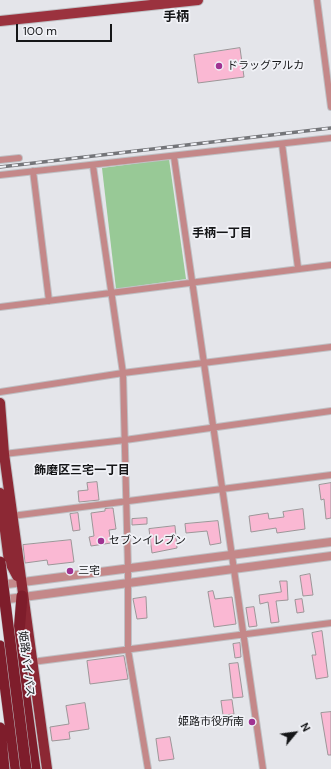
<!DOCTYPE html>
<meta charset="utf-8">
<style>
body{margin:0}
#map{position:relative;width:331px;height:769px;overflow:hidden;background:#e4e5ea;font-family:"DM Sans",sans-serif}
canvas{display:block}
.north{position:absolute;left:275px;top:713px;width:40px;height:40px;-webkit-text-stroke:3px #f1f2f7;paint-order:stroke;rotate:61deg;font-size:11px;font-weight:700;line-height:16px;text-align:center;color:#151618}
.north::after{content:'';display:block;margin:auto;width:14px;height:18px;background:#151618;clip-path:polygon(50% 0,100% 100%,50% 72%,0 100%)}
.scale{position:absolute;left:16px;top:24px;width:96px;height:18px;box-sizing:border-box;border:2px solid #151618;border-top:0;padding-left:5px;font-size:12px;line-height:14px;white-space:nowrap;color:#151618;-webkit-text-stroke:3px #f1f2f7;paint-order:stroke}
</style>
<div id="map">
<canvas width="331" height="769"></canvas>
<div class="north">N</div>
<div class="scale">100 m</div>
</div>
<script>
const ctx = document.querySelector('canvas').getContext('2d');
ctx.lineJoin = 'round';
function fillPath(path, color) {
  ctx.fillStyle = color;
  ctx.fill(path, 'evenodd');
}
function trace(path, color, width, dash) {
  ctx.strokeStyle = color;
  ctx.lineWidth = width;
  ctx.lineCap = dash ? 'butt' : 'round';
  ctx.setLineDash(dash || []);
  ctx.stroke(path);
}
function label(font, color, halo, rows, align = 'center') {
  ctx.font = font + ' "DM Sans","Noto Sans JP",sans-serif';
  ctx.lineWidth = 3.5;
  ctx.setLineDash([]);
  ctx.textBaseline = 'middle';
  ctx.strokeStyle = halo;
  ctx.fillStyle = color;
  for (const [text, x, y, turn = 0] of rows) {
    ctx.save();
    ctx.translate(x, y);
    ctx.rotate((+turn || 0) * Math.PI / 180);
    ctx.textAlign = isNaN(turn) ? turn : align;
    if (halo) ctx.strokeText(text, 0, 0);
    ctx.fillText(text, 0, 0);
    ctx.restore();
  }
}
fillPath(new Path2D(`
 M 169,159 L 186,279 L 116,289 L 102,168 Z`), '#98c996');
const building = new Path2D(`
 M 240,48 L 244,77 L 198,83 L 194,55 Z
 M 97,482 L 99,500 L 79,502 L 78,491 L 88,490 L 87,483 Z
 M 331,483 L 331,518 L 326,519 L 324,499 L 321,500 L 319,485 Z
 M 111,508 L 113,508 L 116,529 L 109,530 L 111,543 L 91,546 L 89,537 L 94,536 L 91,513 L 105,511 L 105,509 Z
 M 303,509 L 305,529 L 277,533 L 276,528 L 251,532 L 249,516 L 268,513 L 269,519 L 284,517 L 283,512 Z
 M 78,513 L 80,530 L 73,531 L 70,514 Z
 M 147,518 L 147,524 L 132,525 L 132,519 Z
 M 218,521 L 221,543 L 210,545 L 207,531 L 186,533 L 185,524 Z
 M 175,526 L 177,548 L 152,553 L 149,529 Z
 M 71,540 L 74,562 L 48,565 L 47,560 L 25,563 L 23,545 Z
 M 310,574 L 313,595 L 303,596 L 300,576 Z
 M 280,581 L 287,581 L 288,600 L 276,601 L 279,622 L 271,623 L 268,602 L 260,604 L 259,595 L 281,592 Z
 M 213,591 L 215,599 L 232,597 L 236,624 L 214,627 L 208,592 Z
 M 146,597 L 147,618 L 137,619 L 133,599 Z
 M 302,599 L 304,612 L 297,613 L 295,600 Z
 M 254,607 L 257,626 L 249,627 L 246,608 Z
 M 322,631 L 328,677 L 316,679 L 312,655 L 316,655 L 312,633 Z
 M 240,643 L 241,657 L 235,658 L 233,644 Z
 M 124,656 L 128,679 L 90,684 L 87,661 Z
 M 238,663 L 243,697 L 233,698 L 229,664 Z
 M 232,700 L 234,714 L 223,715 L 221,701 Z
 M 85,703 L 89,729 L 69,732 L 70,739 L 52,741 L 50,727 L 69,724 L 66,706 Z
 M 331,712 L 331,755 L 328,755 L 321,713 Z
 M 170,737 L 174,759 L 159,761 L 156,739 Z`);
fillPath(building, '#fab8d3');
trace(building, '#9c9698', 1);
const minor = new Path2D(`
 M 317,0 L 331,107
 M 282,144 L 298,268
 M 174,157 L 263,769
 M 0,160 L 19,158
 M 93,166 L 123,373 L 128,568 L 128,650 L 148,769
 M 33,171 L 49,301
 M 0,175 L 331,138
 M 0,307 L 331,265
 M 0,392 L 123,373 L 331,347
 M 4,454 L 125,440 L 331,411
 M 12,516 L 331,475
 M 32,662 L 331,623`);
const tertiary = new Path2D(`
 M 0,585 L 331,542
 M 1,600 L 331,556`);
const primary = new Path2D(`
 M 0,21 L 198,0`);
const trunk = new Path2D(`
 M 0,403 L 4,454 L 47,769
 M 0,493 L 9,561 L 17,576`);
const motorway = new Path2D(`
 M 22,596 L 18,645 L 35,769
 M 0,646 L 16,769
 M 0,728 L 4,769`);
trace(minor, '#bfc0c4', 8);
trace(tertiary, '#bfc0c4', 10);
trace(primary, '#bfc0c4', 12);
trace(trunk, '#bfc0c4', 12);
trace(motorway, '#bfc0c4', 12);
trace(minor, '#c48889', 6);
trace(tertiary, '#c48889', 8);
trace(primary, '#9b323e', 10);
trace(trunk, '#8c2834', 10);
trace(motorway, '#7e1d2b', 11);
const rail = new Path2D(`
 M 0,167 L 331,128`);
trace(rail, '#747579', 3.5);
trace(rail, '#f1f2f7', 2, [6]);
const motorwayBridge = new Path2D(`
 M 0,562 L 26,769`);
trace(motorwayBridge, '#bfc0c4', 12, []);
trace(motorwayBridge, '#7e1d2b', 11);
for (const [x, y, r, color] of [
 [219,66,4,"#a03392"],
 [101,541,4,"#a03392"],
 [70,571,4,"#a03392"],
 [252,722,4,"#a03392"]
]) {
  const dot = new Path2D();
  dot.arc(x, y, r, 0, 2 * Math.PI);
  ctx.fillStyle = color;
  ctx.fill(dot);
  trace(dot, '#f1f2f7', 1.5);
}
label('11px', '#151618', '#f1f2f7', [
 ["ドラッグアルカ",227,66],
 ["セブンイレブン",109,541],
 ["三宅",78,571],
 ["姫路市役所南",244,722,"right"]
], 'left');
label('11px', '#151618', '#f1f2f7', [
 ["姫路バイパス",26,664,83]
]);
label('bold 12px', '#151618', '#f1f2f7', [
 ["手柄一丁目",222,234],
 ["飾磨区三宅一丁目",82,471]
]);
label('bold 13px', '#151618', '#f1f2f7', [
 ["手柄",176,18]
]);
</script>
